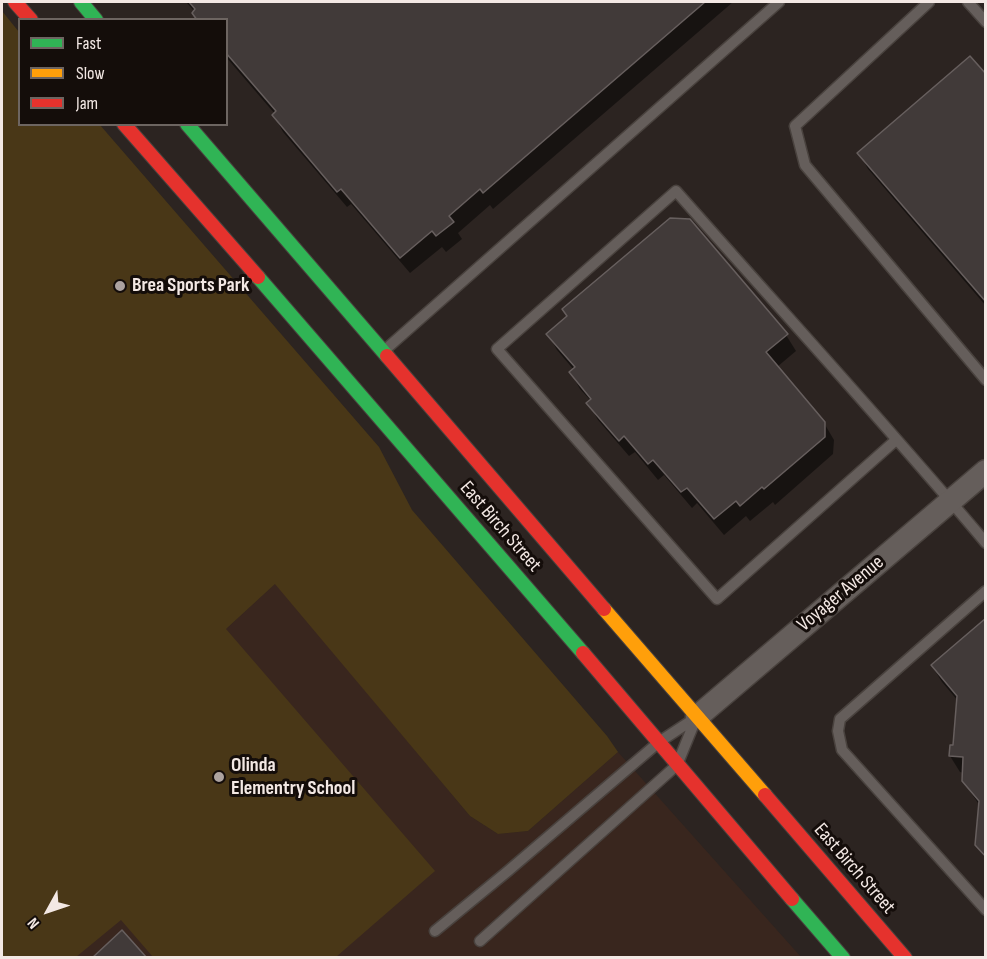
<!DOCTYPE html>
<style>
body{margin:0}
#map{position:relative;width:987px;height:959px;overflow:hidden;background:#2c2421;font-family:"Sofia Sans Condensed",sans-serif}
canvas{display:block}
.frame{position:absolute;inset:0;border:3px solid #f3e8e4;pointer-events:none}
.legend{position:absolute;left:18px;top:18px;width:210px;height:108px;box-sizing:border-box;background:#140d0a;border:2px solid #6d6561;margin:0;padding:8px 10px;list-style:none;font-size:18px;color:#f3e8e4}
.legend li{display:flex;align-items:center;gap:12px;height:30px}
.legend b{width:30px;border:2px solid #6d6561}
.north{position:absolute;left:18px;top:881px;width:60px;height:60px;-webkit-text-stroke:4px #140d0a;paint-order:stroke;rotate:230deg;font-size:16px;font-weight:700;line-height:24px;text-align:center;color:#f3e8e4}
.north::after{content:'';display:block;margin:auto;width:21px;height:27px;background:#f3e8e4;clip-path:polygon(50% 0,100% 100%,50% 72%,0 100%)}
</style>
<div id="map">
<canvas width="987" height="959"></canvas>
<div class="frame"></div>
<ul class="legend">
<li><b style="height:8px;background:#30b455"></b>Fast</li>
<li><b style="height:8px;background:#ff9f0a"></b>Slow</li>
<li><b style="height:8px;background:#e5322d"></b>Jam</li>
</ul>
<div class="north">N</div>
</div>
<script>
const ctx = document.querySelector('canvas').getContext('2d');
ctx.lineJoin = 'round';
function fillPath(path, color) {
  ctx.fillStyle = color;
  ctx.fill(path, 'evenodd');
}
function trace(path, color, width, dash) {
  ctx.strokeStyle = color;
  ctx.lineWidth = width;
  ctx.lineCap = dash ? 'butt' : 'round';
  ctx.setLineDash(dash || []);
  ctx.stroke(path);
}
function label(font, color, halo, rows, align = 'center') {
  ctx.font = font + ' "Sofia Sans Condensed",sans-serif';
  ctx.lineWidth = 6;
  ctx.setLineDash([]);
  ctx.textBaseline = 'middle';
  ctx.strokeStyle = halo;
  ctx.fillStyle = color;
  for (const [text, x, y, turn = 0] of rows) {
    ctx.save();
    ctx.translate(x, y);
    ctx.rotate((+turn || 0) * Math.PI / 180);
    ctx.textAlign = isNaN(turn) ? turn : align;
    if (halo) ctx.strokeText(text, 0, 0);
    ctx.fillText(text, 0, 0);
    ctx.restore();
  }
}
fillPath(new Path2D(`
 M 276,583 L 470,816 L 498,834 L 528,831 L 618,752 L 801,957 L 2,958 L 226,629 Z`), '#39261e');
fillPath(new Path2D(`
 M 2,11 L 19,32 L 20,124 L 100,125 L 379,447 L 412,510 L 607,736 L 618,752 L 528,831 L 498,834 L 470,816 L 275,584 L 226,629 L 435,871 L 336,957 L 153,957 L 121,920 L 76,957 L 2,957 Z`), '#493717');
fillPath(new Path2D(`
 M 186,2 L 733,2 L 493,209 L 490,205 L 458,233 L 462,239 L 446,252 L 442,247 L 410,273 L 351,204 L 347,207 L 283,132 L 274,115 L 275,114 L 226,57 L 226,20 L 195,12 Z
 M 986,76 L 986,306 L 868,169 L 859,153 Z
 M 548,334 L 786,335 L 796,351 L 777,367 L 824,423 L 834,440 L 833,454 L 775,505 L 773,502 L 750,521 L 746,516 L 724,535 L 697,503 L 692,508 L 664,475 L 658,480 L 635,452 L 629,456 L 598,420 L 588,403 L 591,401 L 580,389 L 571,373 L 574,370 L 557,350 Z
 M 986,620 L 986,860 L 977,845 L 980,806 L 963,781 L 964,773 L 960,772 L 950,756 L 955,746 L 958,701 L 942,682 L 932,666 Z`), '#0007');
const building = new Path2D(`
 M 189,2 L 705,2 L 483,193 L 480,189 L 449,216 L 454,222 L 436,236 L 432,231 L 400,258 L 341,189 L 337,192 L 272,115 L 276,111 L 226,53 L 226,20 L 197,20 L 192,13 L 195,9 Z
 M 970,56 L 986,74 L 986,302 L 857,153 Z
 M 670,218 L 690,219 L 788,334 L 766,352 L 825,422 L 825,437 L 764,489 L 762,487 L 740,506 L 736,501 L 714,519 L 687,488 L 681,492 L 653,460 L 648,464 L 624,436 L 619,441 L 586,403 L 591,399 L 569,372 L 575,367 L 546,334 L 567,316 L 562,309 Z
 M 986,618 L 986,857 L 975,845 L 979,801 L 962,781 L 963,757 L 949,756 L 950,745 L 953,745 L 957,696 L 931,665 Z
 M 122,930 L 147,958 L 92,958 Z`);
fillPath(building, '#413a39');
trace(building, '#675f5e', 1.5);
const lane = new Path2D(`
 M 929,2 L 795,126 L 805,165 L 986,380
 M 968,2 L 986,22
 M 386,349 L 779,2
 M 896,440 L 717,599 L 497,349 L 676,191 C 779,308 885,423 986,543
 M 986,591 L 840,719 L 838,731 L 842,750 L 986,910
 M 435,931 L 508,871 L 659,742 L 694,719
 M 480,941 L 677,765 L 695,721`);
const street = new Path2D(`
 M 697,717 L 986,471`);
const fast = new Path2D(`
 M 81,2 L 96,20
 M 187,124 L 387,356
 M 258,277 L 583,653
 M 792,899 L 843,958`);
const slow = new Path2D(`
 M 604,609 L 765,795`);
const jam = new Path2D(`
 M 15,2 L 31,20
 M 124,124 L 258,277
 M 387,356 L 604,609
 M 583,653 L 792,899
 M 765,795 L 905,958`);
trace(lane, '#49423e', 13);
trace(street, '#49423e', 25);
trace(fast, '#49423e', 16);
trace(slow, '#49423e', 16);
trace(jam, '#49423e', 16);
trace(lane, '#655e5b', 10);
trace(street, '#655e5b', 22);
trace(fast, '#30b455', 14);
trace(slow, '#ff9f0a', 14);
trace(jam, '#e5322d', 14);
for (const [x, y, r, color] of [
 [120,286,6,"#ada3a0"],
 [219,777,6,"#ada3a0"]
]) {
  const dot = new Path2D();
  dot.arc(x, y, r, 0, 2 * Math.PI);
  ctx.fillStyle = color;
  ctx.fill(dot);
  trace(dot, '#140d0a', 2);
}
label('bold 20px', '#f3e8e4', '#140d0a', [
 ["Brea Sports Park",132,286],
 ["Olinda",231,766],
 ["Elementry School",231,789]
], 'left');
label('20px', '#f3e8e4', '#140d0a', [
 ["East Birch Street",500,527,49],
 ["Voyager Avenue",841,594,-40],
 ["East Birch Street",854,869,49]
]);
</script>
